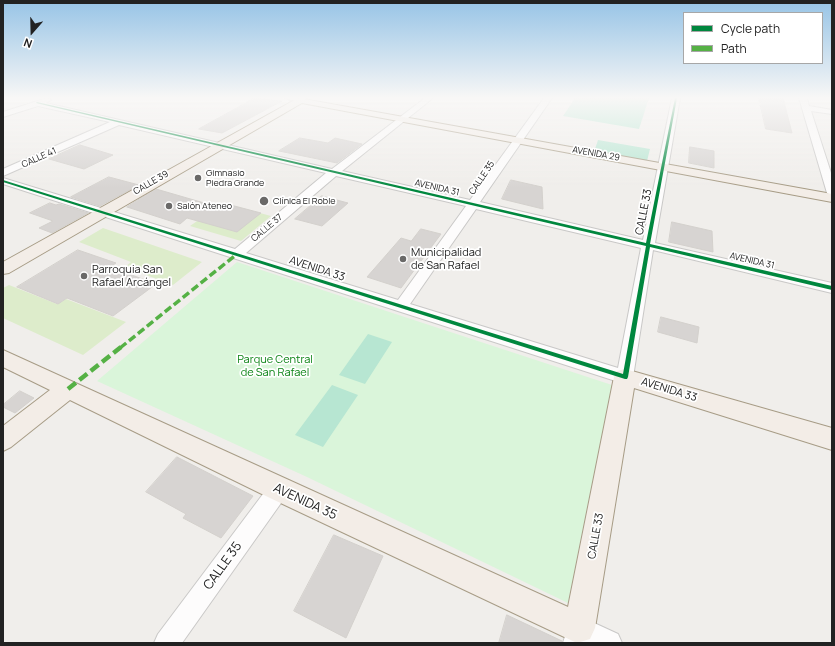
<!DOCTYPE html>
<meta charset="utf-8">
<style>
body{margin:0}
#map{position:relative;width:835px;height:646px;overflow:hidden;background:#f0eeeb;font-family:Manrope,sans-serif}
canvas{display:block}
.frame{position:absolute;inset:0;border:4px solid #222;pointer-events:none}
.legend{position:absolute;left:683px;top:12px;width:140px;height:52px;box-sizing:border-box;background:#fff;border:1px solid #a7a7a7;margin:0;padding:5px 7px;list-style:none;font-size:12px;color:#222}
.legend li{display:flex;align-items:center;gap:8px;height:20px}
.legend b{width:20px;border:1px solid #a7a7a7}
.north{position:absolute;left:12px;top:12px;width:40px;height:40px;-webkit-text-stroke:3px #fff;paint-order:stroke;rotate:200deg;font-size:11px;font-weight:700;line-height:16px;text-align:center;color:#222}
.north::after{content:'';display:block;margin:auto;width:14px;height:18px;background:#222;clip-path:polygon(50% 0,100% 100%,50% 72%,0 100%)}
</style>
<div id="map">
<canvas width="835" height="646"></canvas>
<div class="frame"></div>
<ul class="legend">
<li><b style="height:5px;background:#00873e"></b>Cycle path</li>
<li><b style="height:5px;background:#55b145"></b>Path</li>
</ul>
<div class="north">N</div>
</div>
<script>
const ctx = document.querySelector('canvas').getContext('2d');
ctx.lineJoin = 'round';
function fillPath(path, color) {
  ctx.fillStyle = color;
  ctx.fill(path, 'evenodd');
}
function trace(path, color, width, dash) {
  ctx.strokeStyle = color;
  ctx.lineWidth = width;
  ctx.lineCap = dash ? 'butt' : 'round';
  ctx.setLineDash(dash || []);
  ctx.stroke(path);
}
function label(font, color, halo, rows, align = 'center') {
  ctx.font = font + ' Manrope,sans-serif';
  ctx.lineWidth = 3.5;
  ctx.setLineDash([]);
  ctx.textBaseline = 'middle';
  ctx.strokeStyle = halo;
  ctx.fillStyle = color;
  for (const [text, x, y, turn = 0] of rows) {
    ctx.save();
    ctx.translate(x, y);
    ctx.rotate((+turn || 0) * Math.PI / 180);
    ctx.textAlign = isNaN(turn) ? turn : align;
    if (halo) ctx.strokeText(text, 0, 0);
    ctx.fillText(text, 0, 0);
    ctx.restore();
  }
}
fillPath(new Path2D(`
 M 223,203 L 271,216 L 241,241 L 190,226 Z
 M 103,228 L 202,262 L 173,285 L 125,267 L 131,262 L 79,242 Z
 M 9,285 L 57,304 L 66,299 L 126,322 L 83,355 L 3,318 L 3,288 Z`), '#ddeccb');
fillPath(new Path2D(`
 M 237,262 L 612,385 L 568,603 L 307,477 L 97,381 Z`), '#daf5da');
fillPath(new Path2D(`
 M 575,98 L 649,98 L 639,129 L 563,116 Z
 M 598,140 L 650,149 L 647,161 L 594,152 Z
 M 368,334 L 392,342 L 365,384 L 339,375 Z
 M 332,385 L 358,395 L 323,447 L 295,435 Z`), '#b7e6d2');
const building = new Path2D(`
 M 255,98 L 282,101 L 222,133 L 199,129 Z
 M 759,98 L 783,98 L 792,133 L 766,129 Z
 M 300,138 L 328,143 L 335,138 L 362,144 L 337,163 L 279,151 Z
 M 80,145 L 113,155 L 84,169 L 49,159 Z
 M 690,147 L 714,151 L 714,168 L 689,163 Z
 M 109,177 L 139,185 L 100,206 L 71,197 Z
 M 511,180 L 542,187 L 543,209 L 502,199 Z
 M 156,189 L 218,207 L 223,203 L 261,213 L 237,232 L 187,218 L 180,224 L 127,207 Z
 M 322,196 L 348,203 L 322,226 L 295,219 Z
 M 50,203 L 56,205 L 59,204 L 88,213 L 52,233 L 39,228 L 53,221 L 30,213 Z
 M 672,222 L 712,231 L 713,252 L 669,242 Z
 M 421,229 L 441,234 L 401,288 L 367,277 L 401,238 L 411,241 Z
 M 78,250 L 116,263 L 110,267 L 156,284 L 113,316 L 67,298 L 58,304 L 17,287 Z
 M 661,317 L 699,327 L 697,343 L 658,332 Z
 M 20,391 L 34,398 L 15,413 L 3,407 L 3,405 Z
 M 177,457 L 253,496 L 221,538 L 183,518 L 186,514 L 146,492 Z
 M 334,535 L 383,556 L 346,638 L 294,611 Z
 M 507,615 L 562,641 L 562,643 L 499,643 Z`);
fillPath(building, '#d7d4d2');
trace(building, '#d3d0cc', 1);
const minor = new Path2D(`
 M 47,98 L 51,100 L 46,103 L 332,169 L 425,98 L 433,98 L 342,171 L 470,200 L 544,98 L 552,98 L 480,202 L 643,240 L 672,98 L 680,98 L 655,243 L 832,283 L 832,293 L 653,250 L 633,377 L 631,382 L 625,384 L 3,184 L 3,178 L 235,249 L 326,173 L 119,125 L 3,176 L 3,169 L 110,122 L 38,106 L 3,117 L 3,112 ZM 336,176 L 466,206 L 398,300 L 246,253 ZM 476,209 L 641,248 L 618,368 L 410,304 Z
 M 284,98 L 307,98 L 300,102 Z
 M 799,98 L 807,98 L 809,106 L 832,110 L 832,114 L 811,111 L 832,176 L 832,196 L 827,193 Z
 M 279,479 L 286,482 L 289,489 L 286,496 L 182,643 L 154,643 L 158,634 L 272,482 Z
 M 579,616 L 618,634 L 622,643 L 563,643 L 570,619 Z`);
const major = new Path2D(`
 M 298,98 L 832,194 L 832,202 L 302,103 L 9,273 L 3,274 L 3,262 Z
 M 3,350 L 568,607 L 614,377 L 617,371 L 625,369 L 832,428 L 832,450 L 634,388 L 595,628 L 590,639 L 577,643 L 270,498 L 70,400 L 11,447 L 3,451 L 3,426 L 50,390 L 3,367 Z`);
trace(minor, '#c9c8c7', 2);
trace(major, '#a79c86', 2);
fillPath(minor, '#fdfcfc');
fillPath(major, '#f3ede7');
trace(new Path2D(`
 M 120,348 L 237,254`), '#55b145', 3.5, [8, 3.5]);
trace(new Path2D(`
 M 68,389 L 121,347`), '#55b145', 4.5, [10, 4.5]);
fillPath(new Path2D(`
 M 675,98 L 677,98 L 650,244 L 832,286 L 832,290 L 650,247 L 628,377 L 627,379 L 625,379 L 3,182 L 3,180 L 623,374 L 646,246 L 36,103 L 37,102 L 646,243 Z`), '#00873e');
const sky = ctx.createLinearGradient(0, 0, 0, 188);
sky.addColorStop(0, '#97c4e6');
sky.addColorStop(0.52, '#f8f7f6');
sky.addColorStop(1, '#f8f7f600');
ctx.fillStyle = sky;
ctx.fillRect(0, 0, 835, 188);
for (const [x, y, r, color] of [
 [198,178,4,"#6a6968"],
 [264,201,5,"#6a6968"],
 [169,206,4,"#6a6968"],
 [403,259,4,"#6a6968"],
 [84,276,4,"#6a6968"]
]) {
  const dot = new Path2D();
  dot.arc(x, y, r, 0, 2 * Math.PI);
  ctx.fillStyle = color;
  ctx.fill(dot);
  trace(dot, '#fff', 1.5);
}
label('9px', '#222', '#fff', [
 ["AVENIDA 29",596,154,10],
 ["CALLE 41",39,158,-24],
 ["CALLE 35",482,178,-56],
 ["CALLE 39",151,183,-30],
 ["AVENIDA 31",437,188,13],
 ["CALLE 37",267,228,-40],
 ["AVENIDA 31",752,261,13]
]);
label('9px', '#222', '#fff', [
 ["Gimnasio",206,173],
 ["Piedra Grande",206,183],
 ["Clínica El Roble",273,201],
 ["Salón Ateneo",177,206]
], 'left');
label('11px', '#222', '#fff', [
 ["CALLE 33",644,212,-79],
 ["AVENIDA 33",317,269,18],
 ["AVENIDA 33",669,390,17],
 ["CALLE 33",596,536,-80]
]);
label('11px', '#222', '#fff', [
 ["Municipalidad",411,253],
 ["de San Rafael",411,266],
 ["Parroquia San",92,270],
 ["Rafael Arcángel",92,283]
], 'left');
label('11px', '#0c8416', '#fff', [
 ["Parque Central",275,360],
 ["de San Rafael",275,373]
]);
label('13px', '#222', '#fff', [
 ["AVENIDA 35",305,502,25],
 ["CALLE 35",223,566,-54]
]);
</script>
